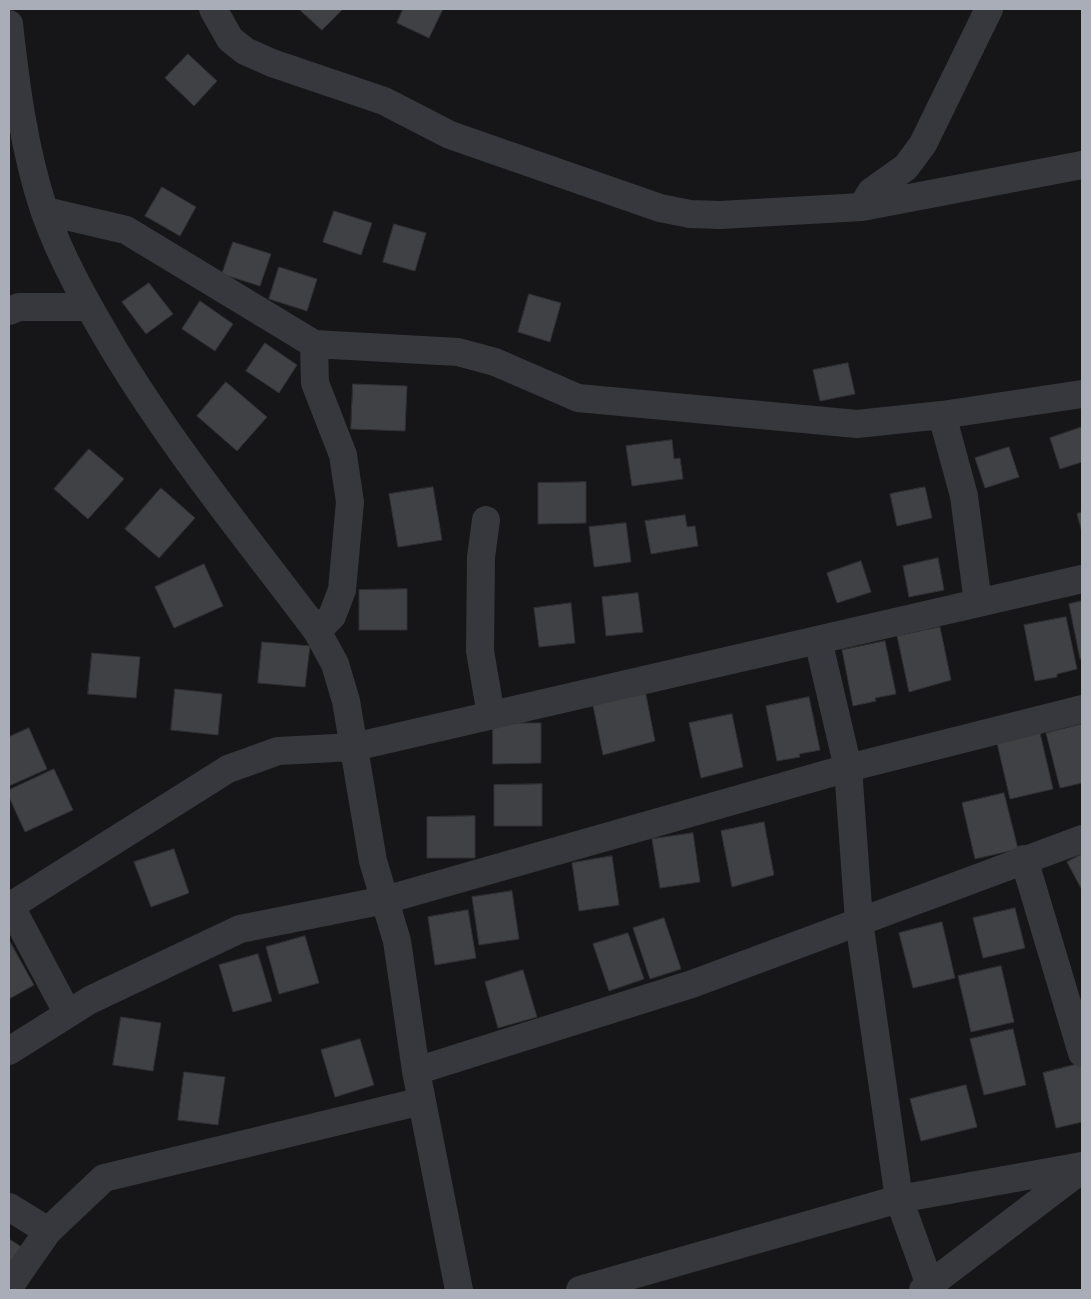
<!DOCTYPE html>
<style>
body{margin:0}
#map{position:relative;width:1091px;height:1299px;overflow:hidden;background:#161618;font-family:Poppins,sans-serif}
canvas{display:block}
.frame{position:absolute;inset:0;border:10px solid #a8adb8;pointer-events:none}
</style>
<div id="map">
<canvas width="1091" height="1299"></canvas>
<div class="frame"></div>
</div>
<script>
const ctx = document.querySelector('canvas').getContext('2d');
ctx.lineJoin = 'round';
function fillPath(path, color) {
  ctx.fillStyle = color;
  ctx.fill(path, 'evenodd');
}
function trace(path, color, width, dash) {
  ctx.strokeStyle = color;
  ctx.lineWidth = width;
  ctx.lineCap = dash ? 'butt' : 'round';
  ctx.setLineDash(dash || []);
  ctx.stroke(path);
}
const building = new Path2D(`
 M 299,9 L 343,9 L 322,30 Z
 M 403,9 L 443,9 L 429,38 L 397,23 Z
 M 188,54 L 217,81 L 194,106 L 165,78 Z
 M 162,187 L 196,207 L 180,236 L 145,216 Z
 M 334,211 L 372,223 L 361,255 L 323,242 Z
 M 394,224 L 426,233 L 415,271 L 383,262 Z
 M 233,242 L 271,254 L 260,286 L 222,274 Z
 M 279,267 L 317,279 L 307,311 L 269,299 Z
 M 149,283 L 173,314 L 146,334 L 122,302 Z
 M 529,294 L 561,303 L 550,342 L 518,332 Z
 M 200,301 L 233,324 L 215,351 L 182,329 Z
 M 265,343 L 297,365 L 279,393 L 246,371 Z
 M 848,363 L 855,394 L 820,401 L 813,370 Z
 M 226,382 L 267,417 L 237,451 L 197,416 Z
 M 353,384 L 407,386 L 405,431 L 351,429 Z
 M 1082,427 L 1082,462 L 1060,469 L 1050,438 Z
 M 672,440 L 674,459 L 680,458 L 683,479 L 632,486 L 626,446 Z
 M 1009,447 L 1019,477 L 985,488 L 975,458 Z
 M 89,449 L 124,479 L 88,519 L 54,489 Z
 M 586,482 L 586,523 L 538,524 L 538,483 Z
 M 433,487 L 442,540 L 398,547 L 389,494 Z
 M 925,487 L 932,518 L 897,526 L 890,494 Z
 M 161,488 L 195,518 L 159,558 L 125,529 Z
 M 1082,512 L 1082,532 L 1077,514 Z
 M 685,515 L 687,527 L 695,526 L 698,546 L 651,554 L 645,521 Z
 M 626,523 L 631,562 L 594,567 L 589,527 Z
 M 938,558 L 944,590 L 909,597 L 903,566 Z
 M 861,561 L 871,592 L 837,603 L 827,573 Z
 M 204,564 L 223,606 L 174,628 L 155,587 Z
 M 407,589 L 407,630 L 359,630 L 359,590 Z
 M 638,593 L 643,632 L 606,636 L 602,597 Z
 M 1082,601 L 1082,659 L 1080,659 L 1069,604 Z
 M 571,603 L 575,643 L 539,647 L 534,608 Z
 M 1066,617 L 1077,669 L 1057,674 L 1057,677 L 1035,681 L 1024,625 Z
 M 940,627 L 951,680 L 909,692 L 897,636 Z
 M 885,641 L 896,694 L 875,698 L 876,701 L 853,706 L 842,650 Z
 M 262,642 L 310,646 L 305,687 L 258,683 Z
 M 92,653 L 140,657 L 136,698 L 88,694 Z
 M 175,689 L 222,694 L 218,735 L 171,730 Z
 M 645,690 L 655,741 L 603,755 L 592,700 Z
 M 809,697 L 820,750 L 799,754 L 800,757 L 777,761 L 766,706 Z
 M 732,714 L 743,767 L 701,778 L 689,723 Z
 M 493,723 L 541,723 L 541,763 L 493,764 Z
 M 1082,724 L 1082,783 L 1060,788 L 1046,733 Z
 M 29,728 L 47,769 L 9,786 L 9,737 Z
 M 1040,733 L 1053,789 L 1010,799 L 997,743 Z
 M 54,769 L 73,810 L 25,832 L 9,797 L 9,790 Z
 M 542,784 L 542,826 L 494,826 L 494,785 Z
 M 1004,793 L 1018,849 L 975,859 L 962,803 Z
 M 475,816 L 475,858 L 427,858 L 427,817 Z
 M 764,822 L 774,875 L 732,887 L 721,831 Z
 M 693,833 L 700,882 L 660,888 L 652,839 Z
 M 174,849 L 189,893 L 151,907 L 134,862 Z
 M 1082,854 L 1082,890 L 1067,862 Z
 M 612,856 L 619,905 L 579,911 L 572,863 Z
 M 512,891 L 519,939 L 479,945 L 472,897 Z
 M 1015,908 L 1025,948 L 983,958 L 973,918 Z
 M 468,910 L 476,958 L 435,965 L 428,917 Z
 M 664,918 L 681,969 L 650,979 L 633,928 Z
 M 942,922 L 955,978 L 913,988 L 899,933 Z
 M 628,933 L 644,979 L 609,991 L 593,944 Z
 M 305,936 L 319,983 L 279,994 L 266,947 Z
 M 9,940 L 34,985 L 9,999 Z
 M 258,954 L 272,1001 L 233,1012 L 219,965 Z
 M 1001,966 L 1014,1022 L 971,1032 L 958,976 Z
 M 523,970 L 537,1017 L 498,1028 L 485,982 Z
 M 121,1017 L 161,1023 L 153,1071 L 113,1065 Z
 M 1013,1029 L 1026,1085 L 984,1095 L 970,1039 Z
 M 360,1039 L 374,1085 L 335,1097 L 321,1050 Z
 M 1082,1063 L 1082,1122 L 1056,1128 L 1043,1073 Z
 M 184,1072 L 225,1077 L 218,1125 L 178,1120 Z
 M 966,1085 L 977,1127 L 921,1141 L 910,1099 Z
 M 9,1239 L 25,1249 L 9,1273 Z`);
fillPath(building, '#404145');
trace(building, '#303034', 1);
trace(new Path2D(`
 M 213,9 L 230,39 L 245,51 L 272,63 L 384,101 L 450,135 L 660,208 L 690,214 L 720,215 L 862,207 L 1082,165
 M 9,24 C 16,87 24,149 44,210 C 61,259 87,304 113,348 C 173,448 247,538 317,631 L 335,664 L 346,701 L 373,861 L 397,941 L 416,1071 L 459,1290
 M 862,207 L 871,192 L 906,167 L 923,144 L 989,9
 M 45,211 L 126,230 L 314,344 L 458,352 L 495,362 L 578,398 L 857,424 L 942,415 L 1082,394
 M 9,311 L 19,307 L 88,307
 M 314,344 L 315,383 L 343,455 L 350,502 L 342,590 L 332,616 L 317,631
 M 942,415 L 964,496 L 978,603
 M 486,520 L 481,557 L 480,651 L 491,715
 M 818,640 L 848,768 L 859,921 L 899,1199 L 930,1285
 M 1024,859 L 1082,1053
 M 9,903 L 68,1014
 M 9,907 L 228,769 L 278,751 L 354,747 L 1082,579
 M 9,1051 L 90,1000 L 240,929 L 385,900 L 848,768 L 1082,709
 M 416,1071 L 692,984 L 1082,839
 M 9,1207 L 48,1231 L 104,1178 L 422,1101
 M 9,1287 L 48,1231
 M 580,1290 L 899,1199 L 1082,1166
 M 923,1290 L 1082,1169`), '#37383d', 28);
</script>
